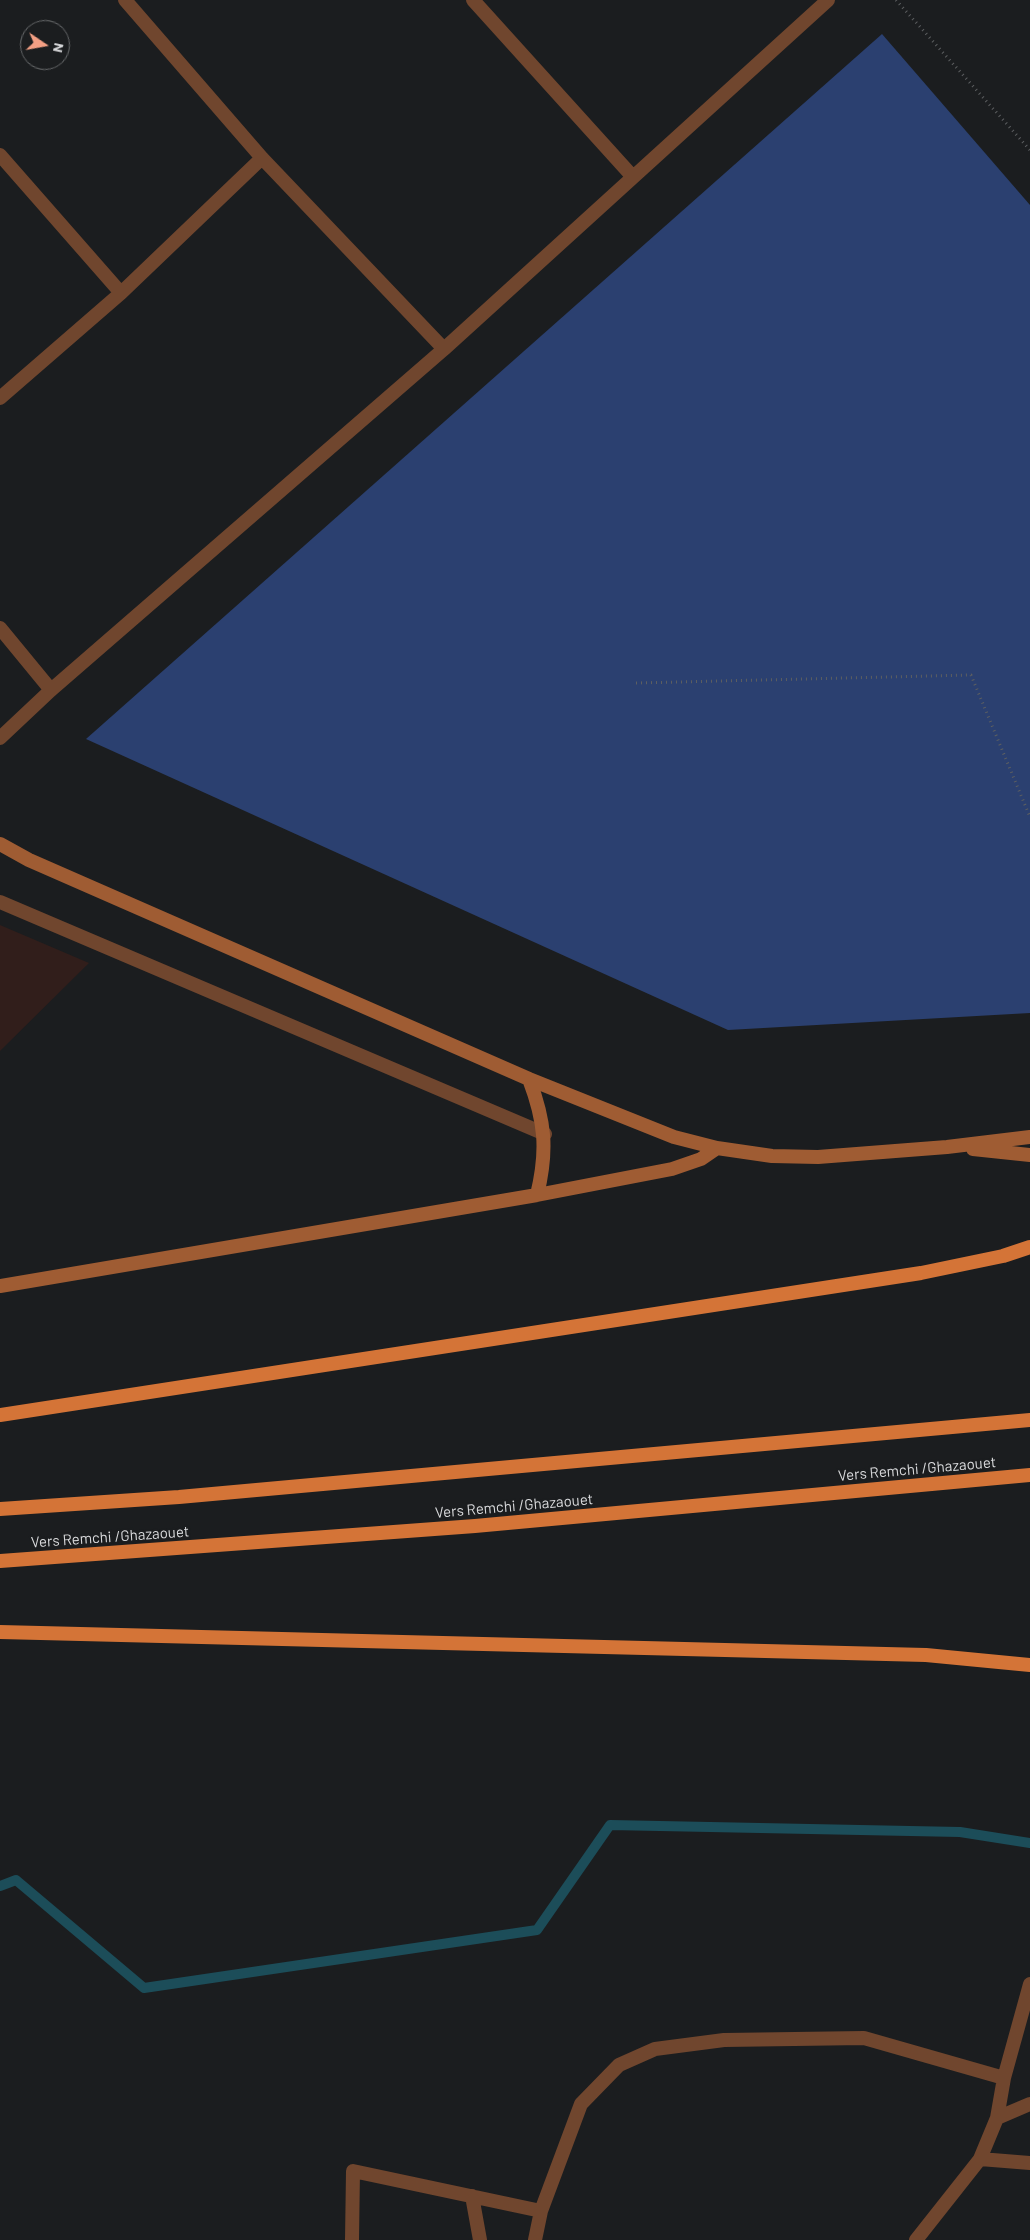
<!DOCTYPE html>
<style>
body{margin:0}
#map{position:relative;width:1030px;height:2240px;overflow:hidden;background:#1b1d1f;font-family:Barlow,sans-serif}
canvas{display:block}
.north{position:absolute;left:20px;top:20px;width:50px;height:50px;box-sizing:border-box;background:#1b1d1f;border:1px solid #67696b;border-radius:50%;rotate:102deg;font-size:14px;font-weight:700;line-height:20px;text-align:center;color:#d9dadc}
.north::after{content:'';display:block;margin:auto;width:18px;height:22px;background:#f39f84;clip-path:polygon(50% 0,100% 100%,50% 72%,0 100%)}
</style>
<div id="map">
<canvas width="1030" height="2240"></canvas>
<div class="north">N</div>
</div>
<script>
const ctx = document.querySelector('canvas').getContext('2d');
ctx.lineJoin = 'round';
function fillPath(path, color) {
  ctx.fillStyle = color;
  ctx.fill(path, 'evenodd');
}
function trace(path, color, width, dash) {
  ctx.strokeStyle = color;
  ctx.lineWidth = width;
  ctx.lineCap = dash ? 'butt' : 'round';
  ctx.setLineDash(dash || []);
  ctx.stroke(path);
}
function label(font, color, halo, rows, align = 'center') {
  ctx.font = font + ' Barlow,sans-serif';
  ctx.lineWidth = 4.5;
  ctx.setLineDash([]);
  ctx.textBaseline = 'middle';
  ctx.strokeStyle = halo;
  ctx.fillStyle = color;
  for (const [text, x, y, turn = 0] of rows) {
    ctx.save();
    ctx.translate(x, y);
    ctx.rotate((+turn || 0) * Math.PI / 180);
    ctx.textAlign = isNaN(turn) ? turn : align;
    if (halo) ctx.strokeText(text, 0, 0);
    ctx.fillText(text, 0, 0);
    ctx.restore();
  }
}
fillPath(new Path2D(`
 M 0,925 L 89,963 L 0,1051 Z`), '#311e1b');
fillPath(new Path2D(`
 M 882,34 L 1030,205 L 1030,1013 L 728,1030 L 86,739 Z`), '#2b4070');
trace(new Path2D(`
 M 0,1886 L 16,1880 L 144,1988 L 537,1930 L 610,1825 L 960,1832 L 1030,1843`), '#1c4d59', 10);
trace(new Path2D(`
 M 896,0 L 1030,150
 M 636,683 L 971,675 L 1030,817`), '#5d5f61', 3, [1, 4]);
trace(new Path2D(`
 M 125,0 L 262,158 L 444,349
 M 473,0 L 633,177
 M 0,155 L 121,293
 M 0,398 L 121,293 L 262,158
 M 0,628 L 51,690
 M 0,738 L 51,690 L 444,349 L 828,0
 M 0,902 L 545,1134
 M 997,2118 L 1030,2104
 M 980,2159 L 1030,2163
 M 472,2196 L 480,2240
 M 352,2240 L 353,2171 L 541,2211
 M 535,2240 L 541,2211 L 581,2104 L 619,2065 L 655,2049 L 724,2040 L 864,2038 L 1004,2078
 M 916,2240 L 980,2159 L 997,2118 L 1004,2078 L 1030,1984`), '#70462e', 14);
trace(new Path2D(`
 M 0,844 L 29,860 L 529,1079 L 674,1137 L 717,1148 L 772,1156 L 818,1157 L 947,1147 L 1030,1137
 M 529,1079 C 545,1121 548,1150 537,1195
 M 973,1149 L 1030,1155
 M 0,1286 L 537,1195 L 672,1169 L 701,1159 L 717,1148`), '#9f5c33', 14);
trace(new Path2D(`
 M 0,1415 L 921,1273 L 1003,1256 L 1030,1247
 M 0,1509 L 179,1497 L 1030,1420
 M 0,1561 L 475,1526 L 1030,1475
 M 0,1632 L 926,1655 L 1030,1665`), '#d47437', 14);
label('15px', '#d9dadc', '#1b1d1f', [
 ["Vers Remchi /Ghazaouet",917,1469,-5],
 ["Vers Remchi /Ghazaouet",514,1506,-5],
 ["Vers Remchi /Ghazaouet",110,1537,-4]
]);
</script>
